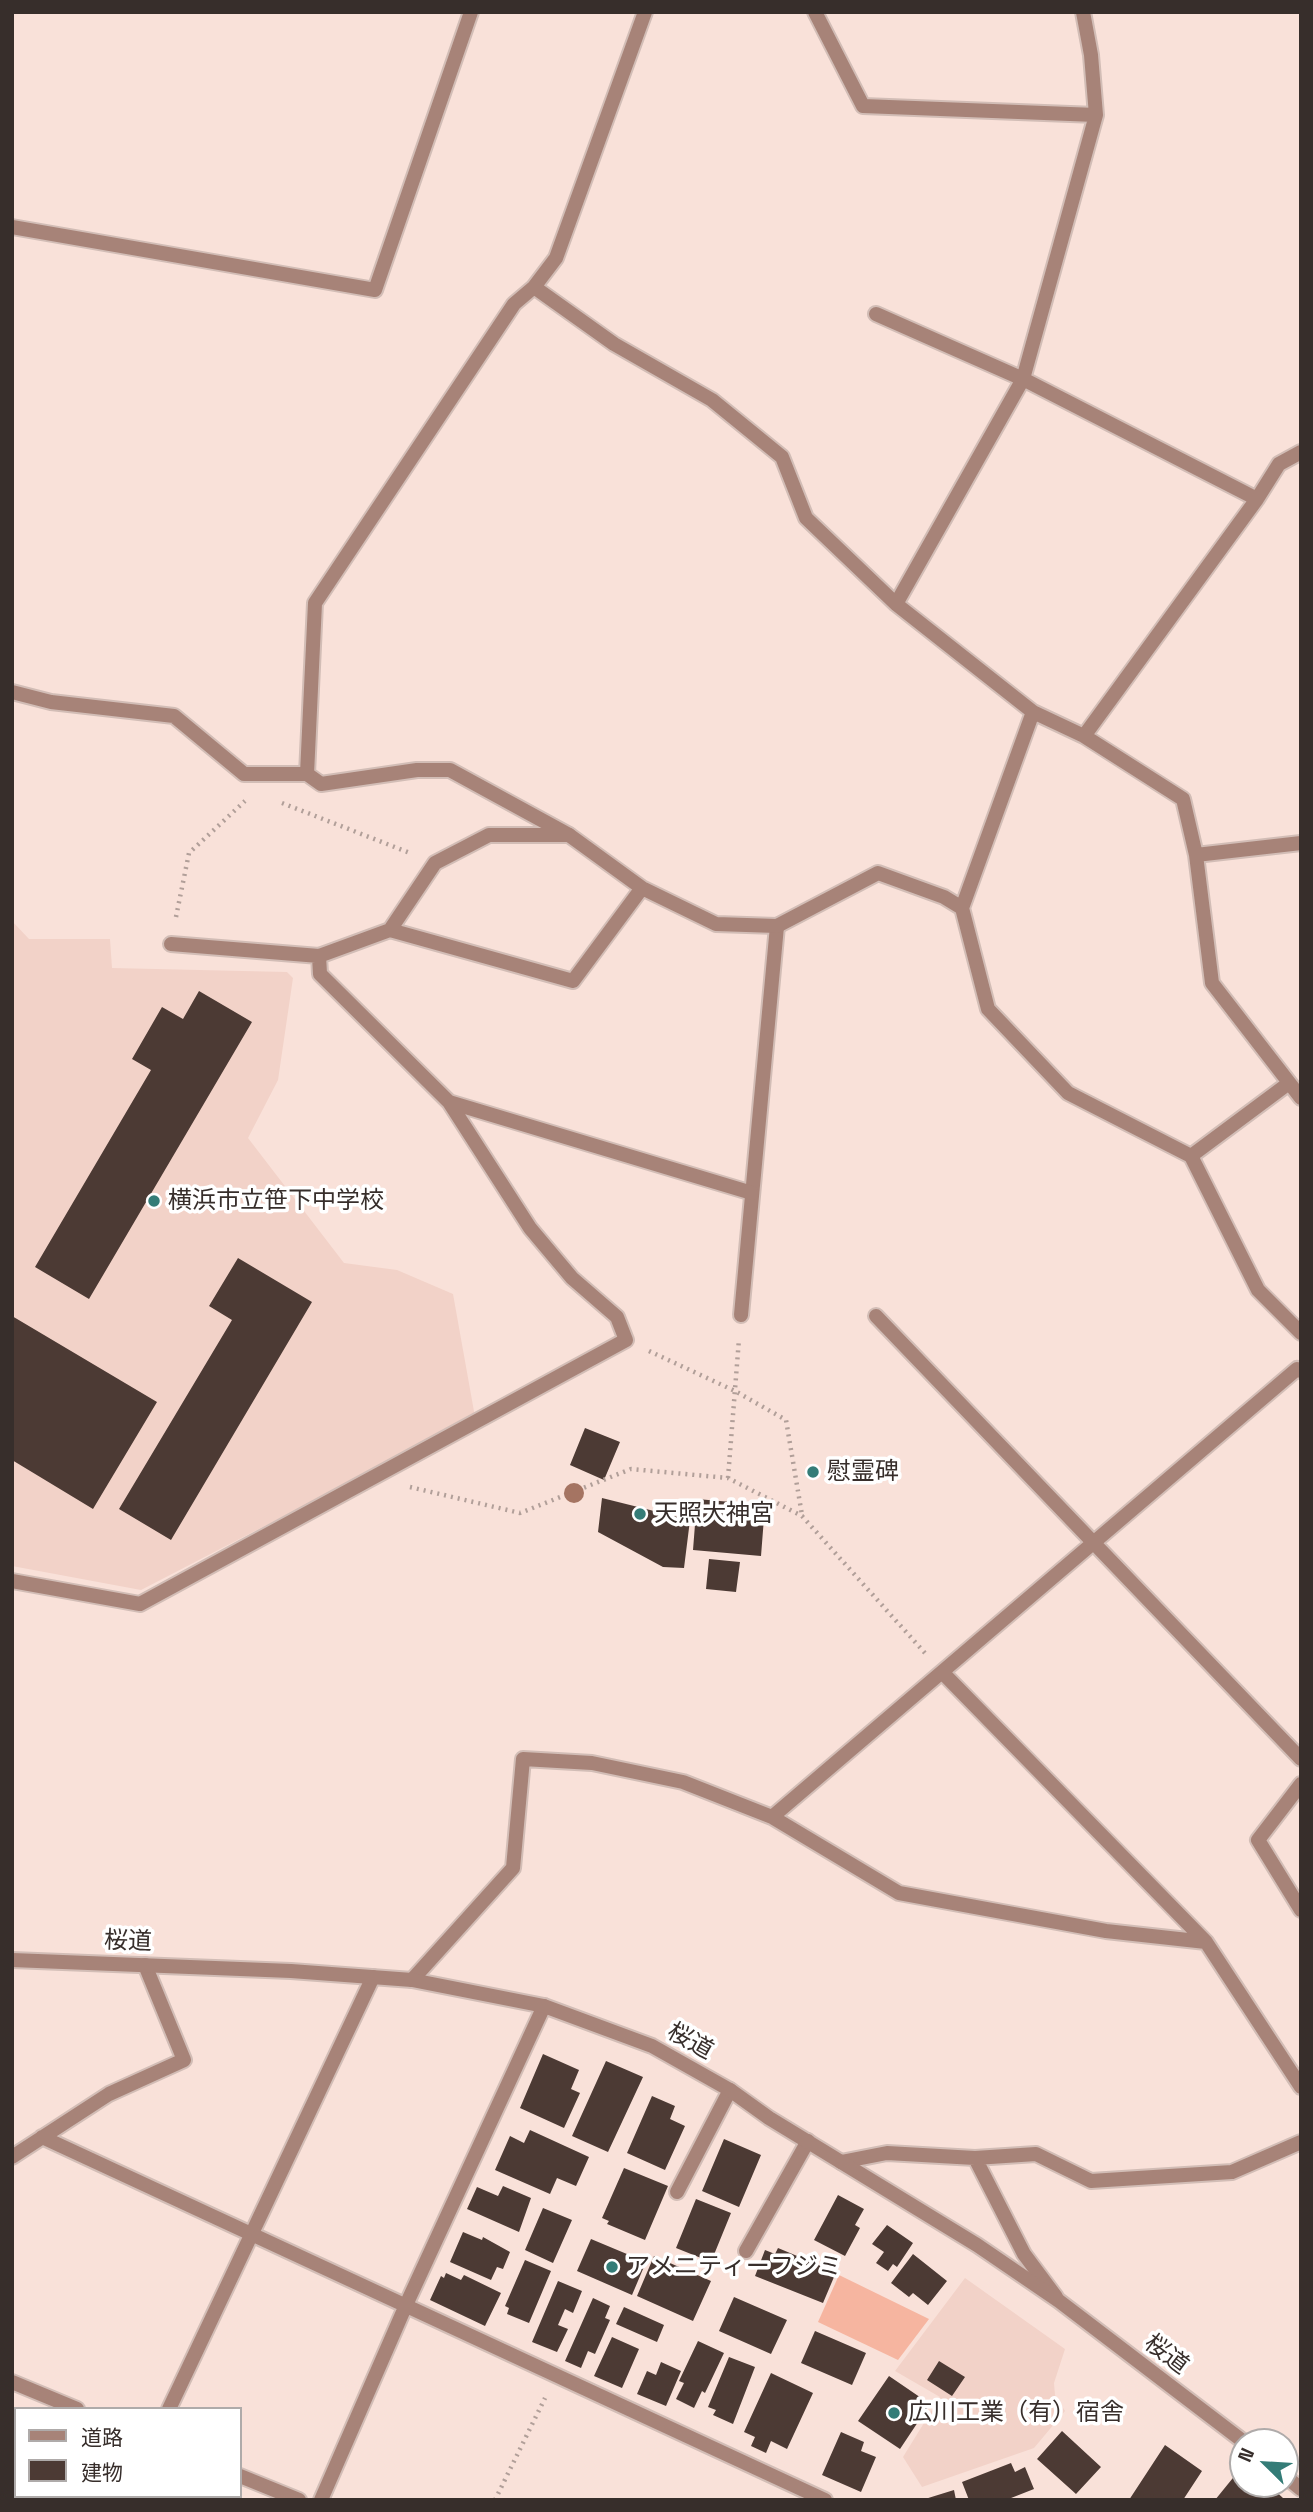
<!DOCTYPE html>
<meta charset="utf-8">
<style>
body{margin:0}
#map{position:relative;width:1313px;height:2512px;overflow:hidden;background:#f9e1d9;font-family:"Space Grotesk","Noto Sans JP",sans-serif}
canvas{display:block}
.frame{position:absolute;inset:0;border:14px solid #372e2b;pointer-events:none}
.legend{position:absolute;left:14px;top:2407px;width:228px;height:91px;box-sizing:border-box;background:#fff;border:2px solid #afabaa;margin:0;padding:9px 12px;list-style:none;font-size:21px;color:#372e2b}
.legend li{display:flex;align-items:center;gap:14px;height:35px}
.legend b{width:35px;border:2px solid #afabaa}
.north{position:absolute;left:1229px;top:2428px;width:70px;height:70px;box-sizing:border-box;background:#fff;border:2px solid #afabaa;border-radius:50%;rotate:294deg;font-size:19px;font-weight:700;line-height:28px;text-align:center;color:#372e2b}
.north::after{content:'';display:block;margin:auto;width:24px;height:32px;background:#347c77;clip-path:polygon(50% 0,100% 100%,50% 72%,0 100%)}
</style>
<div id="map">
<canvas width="1313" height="2512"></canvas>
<div class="frame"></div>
<ul class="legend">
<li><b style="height:9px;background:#a78378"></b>道路</li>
<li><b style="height:19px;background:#4c3a34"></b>建物</li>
</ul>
<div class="north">N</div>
</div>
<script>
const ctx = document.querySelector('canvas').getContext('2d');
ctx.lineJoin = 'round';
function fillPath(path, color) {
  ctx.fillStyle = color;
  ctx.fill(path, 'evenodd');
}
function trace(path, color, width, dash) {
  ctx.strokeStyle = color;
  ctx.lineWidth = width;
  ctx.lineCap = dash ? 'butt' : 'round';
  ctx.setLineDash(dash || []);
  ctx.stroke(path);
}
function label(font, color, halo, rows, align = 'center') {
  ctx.font = font + ' "Space Grotesk","Noto Sans JP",sans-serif';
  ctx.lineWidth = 7;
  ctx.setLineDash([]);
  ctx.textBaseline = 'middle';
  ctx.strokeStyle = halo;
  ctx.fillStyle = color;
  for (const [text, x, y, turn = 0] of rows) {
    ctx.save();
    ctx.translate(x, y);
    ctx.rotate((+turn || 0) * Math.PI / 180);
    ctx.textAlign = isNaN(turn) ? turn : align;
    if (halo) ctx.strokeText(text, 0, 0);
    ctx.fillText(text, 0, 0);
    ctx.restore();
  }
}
fillPath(new Path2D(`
 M 12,921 L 29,939 L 110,939 L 112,968 L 287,972 L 293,978 L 278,1080 L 248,1138 L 344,1263 L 397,1270 L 453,1294 L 475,1417 L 141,1590 L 12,1566 Z
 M 965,2278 L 1065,2349 L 1054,2383 L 1055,2395 L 1065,2411 L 1034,2448 L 922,2487 L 903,2457 L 940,2397 L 895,2371 Z`), '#f2d2c8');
fillPath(new Path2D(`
 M 839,2275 L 929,2319 L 898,2360 L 818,2322 Z`), '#f6b5a0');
fillPath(new Path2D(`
 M 199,991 L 252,1022 L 89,1299 L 35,1267 L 151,1070 L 132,1059 L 162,1007 L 183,1019 Z
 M 238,1258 L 312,1302 L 171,1540 L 119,1509 L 232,1320 L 209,1306 Z
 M 12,1316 L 157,1402 L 93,1509 L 12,1460 Z
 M 585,1428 L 620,1442 L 604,1480 L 570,1465 Z
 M 602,1498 L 690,1520 L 684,1568 L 663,1567 L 598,1532 Z
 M 697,1499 L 765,1505 L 761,1556 L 693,1550 Z
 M 709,1559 L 740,1562 L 736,1592 L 706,1589 Z
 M 543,2054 L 579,2070 L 571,2089 L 580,2093 L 564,2128 L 520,2108 Z
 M 606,2061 L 643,2077 L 608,2152 L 572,2136 Z
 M 652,2096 L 675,2106 L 670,2119 L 685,2126 L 665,2170 L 627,2153 Z
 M 530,2130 L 589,2157 L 576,2186 L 557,2178 L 550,2194 L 495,2170 L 510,2136 L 524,2143 Z
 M 724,2139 L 761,2155 L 739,2207 L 702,2191 Z
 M 624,2168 L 668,2186 L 645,2240 L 607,2224 L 609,2221 L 602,2218 Z
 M 503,2186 L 531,2198 L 519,2232 L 467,2209 L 477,2187 L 498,2196 Z
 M 838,2195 L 864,2209 L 855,2225 L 860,2228 L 845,2256 L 814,2240 Z
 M 696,2199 L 731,2213 L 711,2262 L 676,2248 Z
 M 543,2208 L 572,2220 L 553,2263 L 525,2250 Z
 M 887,2225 L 913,2243 L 897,2267 L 893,2264 L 888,2271 L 876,2263 L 884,2252 L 872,2244 Z
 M 463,2232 L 482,2240 L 483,2237 L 510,2252 L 503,2269 L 497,2267 L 491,2280 L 450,2262 Z
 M 591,2239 L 646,2262 L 632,2295 L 577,2271 Z
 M 778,2248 L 826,2268 L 824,2272 L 834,2277 L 823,2303 L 755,2276 L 765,2250 L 775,2254 Z
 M 913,2254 L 947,2281 L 928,2305 L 913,2293 L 909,2297 L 891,2283 Z
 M 654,2256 L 711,2281 L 693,2321 L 637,2296 Z
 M 525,2260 L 551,2271 L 529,2323 L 507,2314 L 509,2308 L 505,2306 Z
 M 446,2273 L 461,2280 L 464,2275 L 501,2293 L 485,2326 L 430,2300 L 441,2276 L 444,2278 Z
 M 558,2281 L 582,2291 L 573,2313 L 565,2309 L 558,2325 L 568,2329 L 557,2352 L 532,2342 Z
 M 734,2297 L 787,2320 L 771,2354 L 719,2331 Z
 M 593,2298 L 610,2306 L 605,2318 L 610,2320 L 595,2354 L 588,2351 L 581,2368 L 565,2361 Z
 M 624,2307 L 664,2325 L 657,2342 L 616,2324 Z
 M 815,2331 L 866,2353 L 852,2385 L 801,2363 Z
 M 612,2337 L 639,2349 L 622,2388 L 594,2376 Z
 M 698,2341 L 724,2353 L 705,2393 L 702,2391 L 694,2408 L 676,2399 L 684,2383 L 679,2381 Z
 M 729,2357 L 755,2367 L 733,2424 L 713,2415 L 716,2410 L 708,2407 Z
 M 939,2361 L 965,2377 L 952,2396 L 927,2380 Z
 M 661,2362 L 681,2371 L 666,2406 L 637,2394 L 647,2371 L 656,2375 Z
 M 771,2373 L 813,2393 L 787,2449 L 771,2441 L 766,2453 L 751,2446 L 755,2437 L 744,2432 Z
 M 889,2376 L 930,2404 L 900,2449 L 858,2421 Z
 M 1062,2431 L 1101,2467 L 1076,2494 L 1037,2459 Z
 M 841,2432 L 864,2442 L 861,2451 L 876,2457 L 861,2492 L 822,2475 Z
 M 1165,2445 L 1202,2471 L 1183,2500 L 1129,2500 Z
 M 1011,2463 L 1015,2472 L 1025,2467 L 1034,2489 L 1006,2500 L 969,2500 L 962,2482 Z
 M 1241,2468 L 1243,2484 L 1259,2484 L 1266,2490 L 1270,2486 L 1283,2498 L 1215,2500 Z
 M 954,2490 L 956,2500 L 925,2500 L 925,2499 Z`), '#4c3a34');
const service = new Path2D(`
 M 307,774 L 321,784 L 417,770 L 450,770 L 569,835
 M 741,1315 L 777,926
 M 841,2162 L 887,2153 L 975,2158
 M 677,2192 L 730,2090
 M 1056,2297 L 1024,2254 L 975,2158 L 1036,2154 L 1091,2181 L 1232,2172 L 1301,2142`);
const minor = new Path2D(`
 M 645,12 L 556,258 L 534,287 L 614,344 L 712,400 L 782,457 L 806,518 L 896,604 L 1033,712
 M 815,12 L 863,106 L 1096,115
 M 12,227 L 375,290 L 471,12
 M 876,314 L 1023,379 L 1257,499
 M 896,604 L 1023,379 L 1096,115 L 1091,55 L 1083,12
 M 12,692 L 51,702 L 174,716 L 244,774 L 307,774 L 315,603 L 514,304 L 534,287
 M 1084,736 L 1183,799 L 1196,855 L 1212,983 L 1301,1098
 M 1196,855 L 1301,843
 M 962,908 L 1033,712 L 1084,736 L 1257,499 L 1279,464 L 1301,452
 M 390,930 L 573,981 L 642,888
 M 171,944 L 319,956 L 390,930 L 435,863 L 489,835 L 569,835 L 642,888 L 716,924 L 777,926 L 878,873 L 944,897 L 962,908 L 988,1009 L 1068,1093 L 1191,1156 L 1289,1083
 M 449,1102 L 752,1193
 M 1191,1156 L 1258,1290 L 1301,1333
 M 876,1316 L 1301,1759
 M 12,1581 L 140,1604 L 626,1340 L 617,1317 L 572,1278 L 530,1228 L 449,1102 L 320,974 L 319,956
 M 942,1672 L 1206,1942 L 1301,2087
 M 1301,1784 L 1258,1840 L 1301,1910
 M 772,1817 L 1297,1369 L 1301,1371
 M 412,1980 L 513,1868 L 523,1759 L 592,1763 L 683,1782 L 772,1817 L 899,1893 L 1106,1931 L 1206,1942
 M 42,2137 L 825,2500
 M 12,2157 L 109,2094 L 184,2060 L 145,1965
 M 746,2251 L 808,2141
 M 12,2382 L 77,2409
 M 169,2409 L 373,1977
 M 240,2476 L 299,2500
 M 321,2500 L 406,2305 L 544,2006`);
const tertiary = new Path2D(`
 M 12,1960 L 291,1971 L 412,1980 L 544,2006 L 652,2046 L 730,2090 L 769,2118 L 977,2245 L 1059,2301 L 1244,2442
 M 1285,2476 L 1301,2489`);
trace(service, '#d2bdb6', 18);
trace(minor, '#d2bdb6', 18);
trace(tertiary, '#d2bdb6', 18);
trace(new Path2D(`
 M 282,803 L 410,853
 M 176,917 L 189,853 L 245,801
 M 649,1351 L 735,1391 L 786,1420 L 802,1515
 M 728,1478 L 739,1339
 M 410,1487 L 520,1513 L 631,1469 L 728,1478 L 802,1516 L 925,1653
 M 495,2500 L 545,2398`), '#b19f99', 4.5, [2, 5]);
trace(service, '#a78378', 14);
trace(minor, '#a78378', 14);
trace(tertiary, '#a78378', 14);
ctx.fillStyle = '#a57462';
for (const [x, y] of [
 [574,1493]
]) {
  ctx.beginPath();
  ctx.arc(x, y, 10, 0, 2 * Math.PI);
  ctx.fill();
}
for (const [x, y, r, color] of [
 [154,1201,7,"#347c77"],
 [813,1472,7,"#347c77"],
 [640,1514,7,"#347c77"],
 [612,2267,7,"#347c77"],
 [894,2413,7,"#347c77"]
]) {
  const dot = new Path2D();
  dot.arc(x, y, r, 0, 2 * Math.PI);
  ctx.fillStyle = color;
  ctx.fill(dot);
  trace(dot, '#fff', 2.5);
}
label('24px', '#372e2b', '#fff', [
 ["横浜市立笹下中学校",168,1201],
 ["慰霊碑",827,1472],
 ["天照大神宮",654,1514],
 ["アメニティーフジミ",626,2267],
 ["広川工業（有）宿舎",908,2413]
], 'left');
label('24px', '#372e2b', '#fff', [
 ["桜道",128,1942,2],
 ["桜道",690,2042,29],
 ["桜道",1166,2355,37]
]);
</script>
